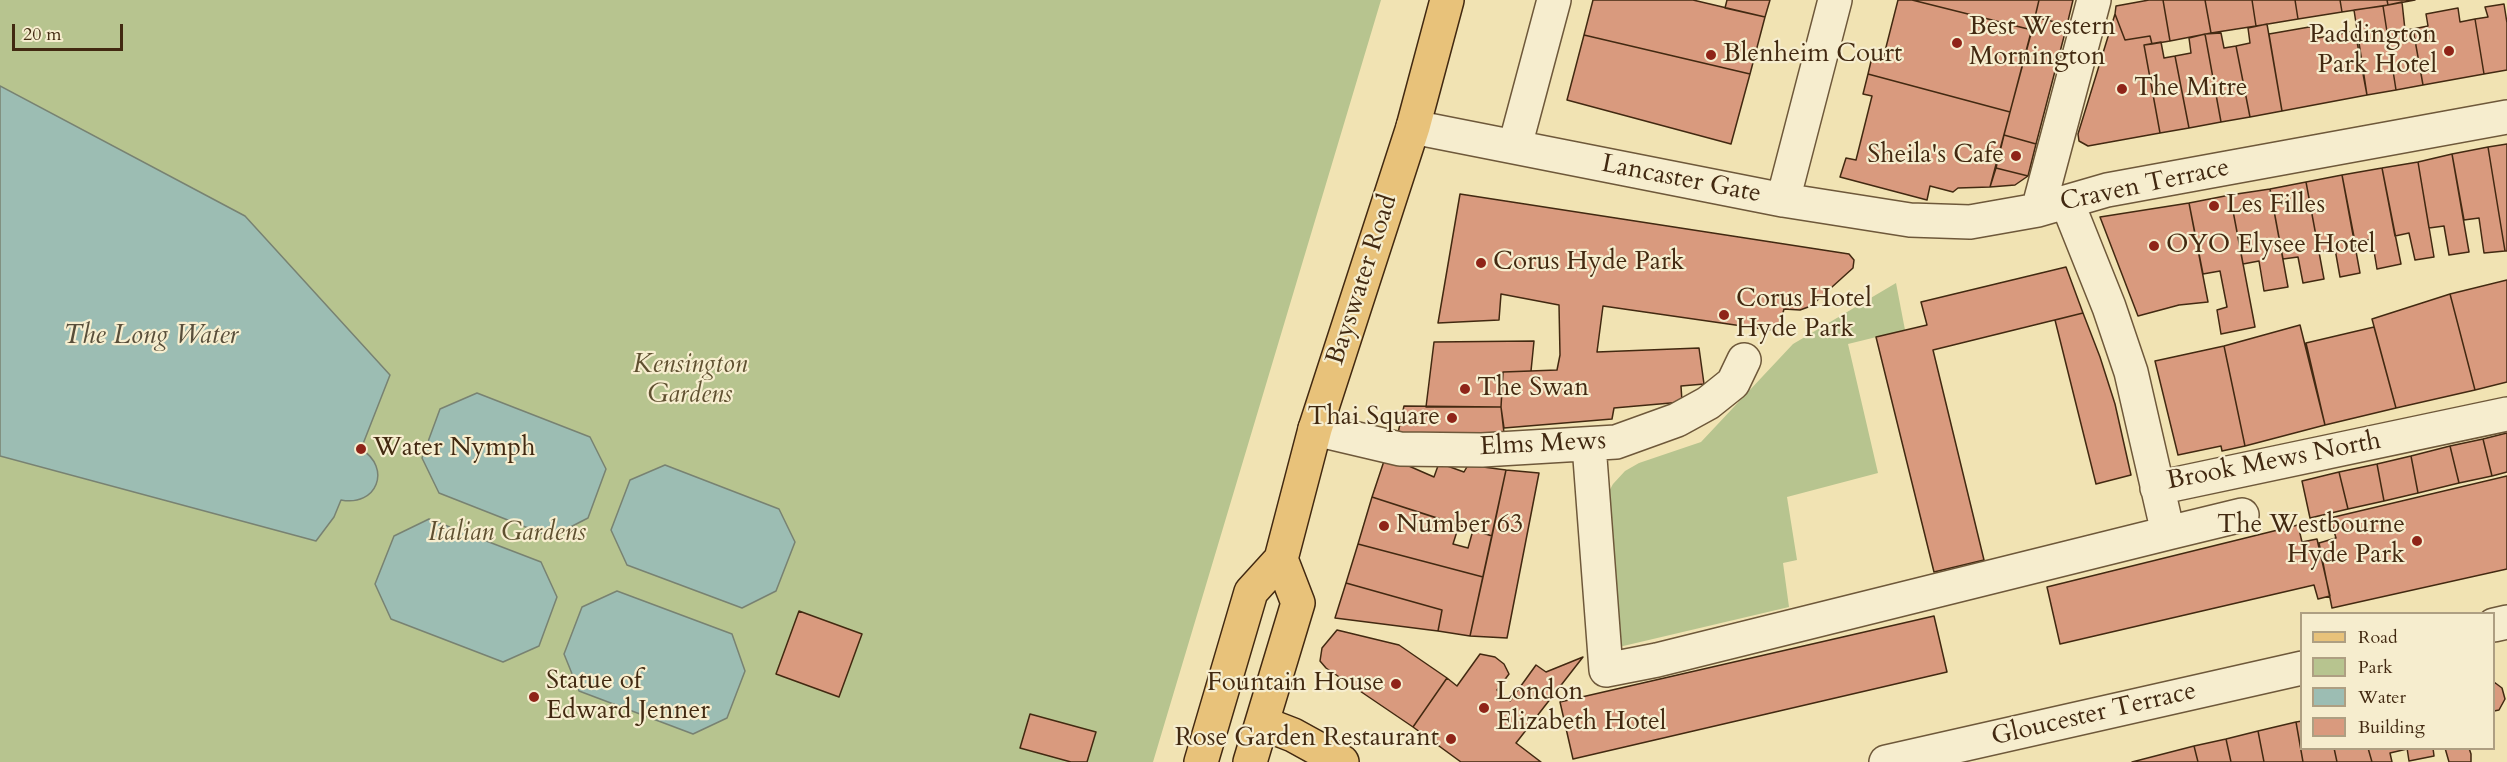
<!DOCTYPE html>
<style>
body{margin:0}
#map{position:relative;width:2507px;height:762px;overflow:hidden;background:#f1e3b3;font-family:Cardo,serif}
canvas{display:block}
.legend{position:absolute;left:2300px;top:612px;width:195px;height:138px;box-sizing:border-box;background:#f6edce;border:2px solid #ae9f82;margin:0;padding:8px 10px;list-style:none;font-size:18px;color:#422911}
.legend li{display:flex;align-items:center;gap:12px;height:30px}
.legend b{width:30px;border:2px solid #ae9f82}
.scale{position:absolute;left:12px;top:24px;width:111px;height:27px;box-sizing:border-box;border:3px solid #422911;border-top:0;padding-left:8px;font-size:18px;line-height:21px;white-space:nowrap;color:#422911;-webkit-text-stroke:4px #f6edce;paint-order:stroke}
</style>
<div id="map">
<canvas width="2507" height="762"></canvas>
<ul class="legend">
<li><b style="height:8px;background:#e8c27a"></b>Road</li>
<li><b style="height:16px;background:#b7c48f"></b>Park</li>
<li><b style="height:16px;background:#9cbdb3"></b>Water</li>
<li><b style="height:16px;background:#d99a7e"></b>Building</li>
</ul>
<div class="scale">20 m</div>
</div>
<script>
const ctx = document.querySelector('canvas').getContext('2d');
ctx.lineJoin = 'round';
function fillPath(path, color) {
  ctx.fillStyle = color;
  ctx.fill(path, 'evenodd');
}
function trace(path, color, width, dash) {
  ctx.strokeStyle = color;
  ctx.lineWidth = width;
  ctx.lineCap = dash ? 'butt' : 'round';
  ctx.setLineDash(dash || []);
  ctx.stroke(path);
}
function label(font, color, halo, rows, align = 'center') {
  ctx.font = font + ' Cardo,serif';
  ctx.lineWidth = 4.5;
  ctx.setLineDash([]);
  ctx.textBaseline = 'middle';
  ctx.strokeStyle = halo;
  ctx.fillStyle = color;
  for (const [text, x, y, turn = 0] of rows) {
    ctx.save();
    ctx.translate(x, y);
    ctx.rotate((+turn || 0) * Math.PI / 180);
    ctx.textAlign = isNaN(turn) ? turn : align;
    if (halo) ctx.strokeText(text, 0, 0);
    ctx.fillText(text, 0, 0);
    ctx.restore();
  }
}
fillPath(new Path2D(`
 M 0,0 L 1381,0 L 1153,762 L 0,762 Z
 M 1896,283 L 1905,330 L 1848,344 L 1878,473 L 1787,497 L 1797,560 L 1783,563 L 1789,607 L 1619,647 L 1606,497 L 1613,484 L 1625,471 L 1639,463 L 1701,442 L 1793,344 Z`), '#b7c48f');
const water = new Path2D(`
 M 0,86 L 245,216 L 390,375 L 361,449 C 392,468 377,507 341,500 L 334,517 L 316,541 L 0,456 Z
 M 477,393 L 590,437 L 606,469 L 588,518 L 551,537 L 439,493 L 422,458 L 440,409 Z
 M 665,465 L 779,509 L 795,542 L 776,591 L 742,608 L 627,565 L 611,530 L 630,480 Z
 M 429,519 L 541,562 L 557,597 L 539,646 L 503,662 L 391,619 L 375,584 L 394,536 Z
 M 617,591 L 732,634 L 745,671 L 727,718 L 693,734 L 579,691 L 564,654 L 582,607 Z`);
fillPath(water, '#9cbdb3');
trace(water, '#788272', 1.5);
const building = new Path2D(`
 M 1593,0 L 1693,0 L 1765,17 L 1750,74 L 1584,35 Z
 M 1727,0 L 1770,0 L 1765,17 L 1725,8 Z
 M 1898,0 L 1912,0 L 2032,30 L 2010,112 L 1868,74 L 1872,57 L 1883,59 Z
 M 1912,0 L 2039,0 L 2032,30 Z
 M 2039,0 L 2073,0 L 2067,25 L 2035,17 Z
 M 2149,0 L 2163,0 L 2170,41 L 2152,44 L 2150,36 L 2125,40 L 2115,14 L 2116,6 Z
 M 2163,0 L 2205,0 L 2211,33 L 2170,41 Z
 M 2205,0 L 2252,0 L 2256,26 L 2211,33 Z
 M 2252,0 L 2295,0 L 2298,19 L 2256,26 Z
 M 2295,0 L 2340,0 L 2342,12 L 2298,19 Z
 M 2340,0 L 2387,0 L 2388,5 L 2342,12 Z
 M 2387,0 L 2415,0 L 2388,5 Z
 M 2402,2 L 2405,30 L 2413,29 L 2423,85 L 2396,90 L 2383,6 Z
 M 2504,4 L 2507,23 L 2507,70 L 2484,74 L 2475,19 L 2488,17 L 2485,7 Z
 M 2383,6 L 2396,90 L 2367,95 L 2354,10 Z
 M 2458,8 L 2460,22 L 2475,19 L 2484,74 L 2423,85 L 2413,29 L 2428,26 L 2426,14 Z
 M 2115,14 L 2125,40 L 2150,36 L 2152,44 L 2144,45 L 2160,133 L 2088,146 L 2079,141 L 2078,134 Z
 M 2035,17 L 2067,25 L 2036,144 L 2004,135 Z
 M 2267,24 L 2282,111 L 2250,117 L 2236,46 L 2250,43 L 2248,28 Z
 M 2315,26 L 2318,38 L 2355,31 L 2367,95 L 2282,111 L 2269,34 Z
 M 2221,33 L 2224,48 L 2236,46 L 2250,117 L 2221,122 L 2205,34 Z
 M 2205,34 L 2221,122 L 2189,128 L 2175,56 L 2191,53 L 2189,38 Z
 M 1584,35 L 1750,74 L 1731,144 L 1567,100 Z
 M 2161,42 L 2164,58 L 2175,56 L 2189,128 L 2160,133 L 2144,45 Z
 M 1868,74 L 2010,112 L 1990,187 L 1958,188 L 1953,192 L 1930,186 L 1927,200 L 1840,177 L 1846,158 L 1856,160 L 1872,96 L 1863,94 Z
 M 2004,135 L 2036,144 L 2028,176 L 1996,168 Z
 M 2507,144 L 2507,251 L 2505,251 L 2488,147 Z
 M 2488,147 L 2505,251 L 2484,253 L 2479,218 L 2464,220 L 2452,154 Z
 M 2452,154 L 2469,252 L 2449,255 L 2444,226 L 2429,228 L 2418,162 Z
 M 2418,162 L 2434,257 L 2415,260 L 2409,233 L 2395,236 L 2382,168 Z
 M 1996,168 L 2028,176 L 2015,185 L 1990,187 Z
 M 2382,168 L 2401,264 L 2377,269 L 2372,239 L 2355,242 L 2342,175 Z
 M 2342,175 L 2360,273 L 2340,277 L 2335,249 L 2319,252 L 2306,182 Z
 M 2306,182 L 2324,279 L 2303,283 L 2298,257 L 2283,259 L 2270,189 Z
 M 2270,189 L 2288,287 L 2264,291 L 2259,261 L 2243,264 L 2230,195 Z
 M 1460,194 L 1849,254 L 1854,260 L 1853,268 L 1811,306 L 1800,310 L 1784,309 L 1780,324 L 1770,330 L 1603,306 L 1597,352 L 1699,348 L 1704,384 L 1681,386 L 1682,402 L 1614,408 L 1612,419 L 1504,428 L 1501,407 L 1503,372 L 1557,370 L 1560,355 L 1559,305 L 1501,294 L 1499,320 L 1438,323 Z
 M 2230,195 L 2255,327 L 2221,334 L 2217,310 L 2227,307 L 2220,271 L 2203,274 L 2189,203 Z
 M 2189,203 L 2208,302 L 2179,305 L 2138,316 L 2100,217 Z
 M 2066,267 L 2083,313 L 1933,350 L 1984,560 L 1934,572 L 1876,337 L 1927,325 L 1921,302 Z
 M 2507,280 L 2507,382 L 2475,390 L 2450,294 Z
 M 2450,294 L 2475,390 L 2396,408 L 2372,319 Z
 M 2083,313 L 2100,357 L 2115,404 L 2131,475 L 2096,484 L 2055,320 Z
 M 2300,325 L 2325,425 L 2245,446 L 2224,346 Z
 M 2374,327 L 2396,408 L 2325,425 L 2306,343 Z
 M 1534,341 L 1531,371 L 1503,372 L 1501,407 L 1426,407 L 1434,342 Z
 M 2224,346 L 2245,446 L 2222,451 L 2221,446 L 2178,455 L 2155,361 Z
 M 1404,406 L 1501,407 L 1504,433 L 1437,437 L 1398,433 Z
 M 2507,433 L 2507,472 L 2492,476 L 2483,439 Z
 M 2483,439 L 2492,476 L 2459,483 L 2450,446 Z
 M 2450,446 L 2459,483 L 2418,493 L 2411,456 Z
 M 2411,456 L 2418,493 L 2384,501 L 2377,464 Z
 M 1384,461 L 1402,463 L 1434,477 L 1439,463 L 1464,472 L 1468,465 L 1506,470 L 1492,536 L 1372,497 Z
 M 2377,464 L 2384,501 L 2348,509 L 2339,472 Z
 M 1506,470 L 1539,473 L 1507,638 L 1470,636 Z
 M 2339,472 L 2348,509 L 2310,518 L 2302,481 Z
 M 2507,476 L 2507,569 L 2332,608 L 2319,543 L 2336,538 L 2330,518 Z
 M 1372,497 L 1459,525 L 1453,544 L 1468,548 L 1473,530 L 1492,536 L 1483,577 L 1358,544 Z
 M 2298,525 L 2302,542 L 2317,539 L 2330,596 L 2318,599 L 2314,585 L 2060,644 L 2047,587 Z
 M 1358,544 L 1483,577 L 1470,636 L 1438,631 L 1442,610 L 1346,583 Z
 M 1346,583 L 1442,610 L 1438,631 L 1335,618 Z
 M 799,611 L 862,634 L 839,697 L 776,674 Z
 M 1934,616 L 1947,672 L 1573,759 L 1560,702 Z
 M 1337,630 L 1399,645 L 1447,678 L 1413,727 L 1326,668 L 1320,661 L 1322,648 Z
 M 1480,654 L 1495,657 L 1504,664 L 1509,674 L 1497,690 L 1510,701 L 1536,665 L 1546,672 L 1583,657 L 1516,743 L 1541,762 L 1461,762 L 1413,727 L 1447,678 L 1457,686 Z
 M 2494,682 L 2502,688 L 2505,699 L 2499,710 L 2494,711 Z
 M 1030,714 L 1096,732 L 1087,762 L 1071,762 L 1020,748 Z
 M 2302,721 L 2302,748 L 2334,748 L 2337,762 L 2303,762 L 2296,722 Z
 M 2296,722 L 2303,762 L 2264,762 L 2258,731 Z
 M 2258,731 L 2264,762 L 2231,762 L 2226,739 Z
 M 2226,739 L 2231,762 L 2198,762 L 2194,746 Z
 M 2194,746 L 2198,762 L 2132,762 Z
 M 2334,748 L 2368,748 L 2372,762 L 2337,762 Z
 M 2368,748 L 2407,748 L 2407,749 L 2390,753 L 2392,762 L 2372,762 Z
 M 2433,748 L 2434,756 L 2409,761 L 2407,748 Z
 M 2445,748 L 2469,748 L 2471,754 L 2471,762 L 2449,762 Z`);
fillPath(building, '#d99a7e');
trace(building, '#422911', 1.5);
const minor = new Path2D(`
 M 1413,127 L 1783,200 L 1910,220 L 1970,222 L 2038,210 L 2107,190 L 2507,117
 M 1515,146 L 1554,0
 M 1783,200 L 1835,0
 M 2038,210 L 2094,0
 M 1315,429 L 1400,449 L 1482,450 L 1616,442 L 1677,420 L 1708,403 L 1733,383 L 1744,360
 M 1589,445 L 1606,670 L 1657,660 L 2168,533 L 2131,372 L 2109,307 L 2067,202
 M 2157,488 L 2507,414
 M 2168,533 L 2242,515
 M 2494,625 L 2507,622
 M 1886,762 L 2302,668`);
const major = new Path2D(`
 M 1262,723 L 1293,735 L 1342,762
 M 1201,762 L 1251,592 L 1281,559 L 1315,429 L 1413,127 L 1447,0
 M 1250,762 L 1298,603 L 1281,559`);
trace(minor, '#6e583a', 36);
trace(major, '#422911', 36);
trace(minor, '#f6edce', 33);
trace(major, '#e8c27a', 33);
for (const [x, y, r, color] of [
 [1957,43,6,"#8f2418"],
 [2449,51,6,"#8f2418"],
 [1711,55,6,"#8f2418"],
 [2122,89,6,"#8f2418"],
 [2016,156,6,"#8f2418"],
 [2214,206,6,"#8f2418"],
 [2154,246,6,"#8f2418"],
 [1481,263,6,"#8f2418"],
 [1724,315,6,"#8f2418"],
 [1465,389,6,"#8f2418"],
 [1452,418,6,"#8f2418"],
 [361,449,6,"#8f2418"],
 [1384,526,6,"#8f2418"],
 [2417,541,6,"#8f2418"],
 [1396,684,6,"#8f2418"],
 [534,697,6,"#8f2418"],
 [1484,708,6,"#8f2418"],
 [1451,739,6,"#8f2418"]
]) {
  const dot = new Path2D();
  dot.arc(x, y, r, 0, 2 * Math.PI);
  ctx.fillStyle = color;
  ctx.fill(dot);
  trace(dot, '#f6edce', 2);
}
label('26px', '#422911', '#f6edce', [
 ["Best Western",1969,28],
 ["Mornington",1969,58],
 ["Paddington",2437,36,"right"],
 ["Park Hotel",2437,66,"right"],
 ["Blenheim Court",1723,55],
 ["The Mitre",2134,89],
 ["Sheila's Cafe",2004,156,"right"],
 ["Les Filles",2226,206],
 ["OYO Elysee Hotel",2166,246],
 ["Corus Hyde Park",1493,263],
 ["Corus Hotel",1736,300],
 ["Hyde Park",1736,330],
 ["The Swan",1477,389],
 ["Thai Square",1440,418,"right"],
 ["Water Nymph",373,449],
 ["Number 63",1396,526],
 ["The Westbourne",2405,526,"right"],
 ["Hyde Park",2405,556,"right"],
 ["Statue of",546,682],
 ["Edward Jenner",546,712],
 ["Fountain House",1384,684,"right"],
 ["London",1496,693],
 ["Elizabeth Hotel",1496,723],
 ["Rose Garden Restaurant",1439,739,"right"]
], 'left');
label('26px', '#422911', '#f6edce', [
 ["Lancaster Gate",1681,180,11],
 ["Craven Terrace",2145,186,-12],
 ["Bayswater Road",1363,280,-72],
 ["Elms Mews",1543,445,-3],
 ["Brook Mews North",2274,462,-11],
 ["Gloucester Terrace",2094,715,-13]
]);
label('italic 26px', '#5f5030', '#f6edce', [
 ["Kensington",690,366],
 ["Gardens",690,396],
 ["Italian Gardens",507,534]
]);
label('italic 27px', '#584e3a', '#f6edce', [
 ["The Long Water",151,337]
]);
</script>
